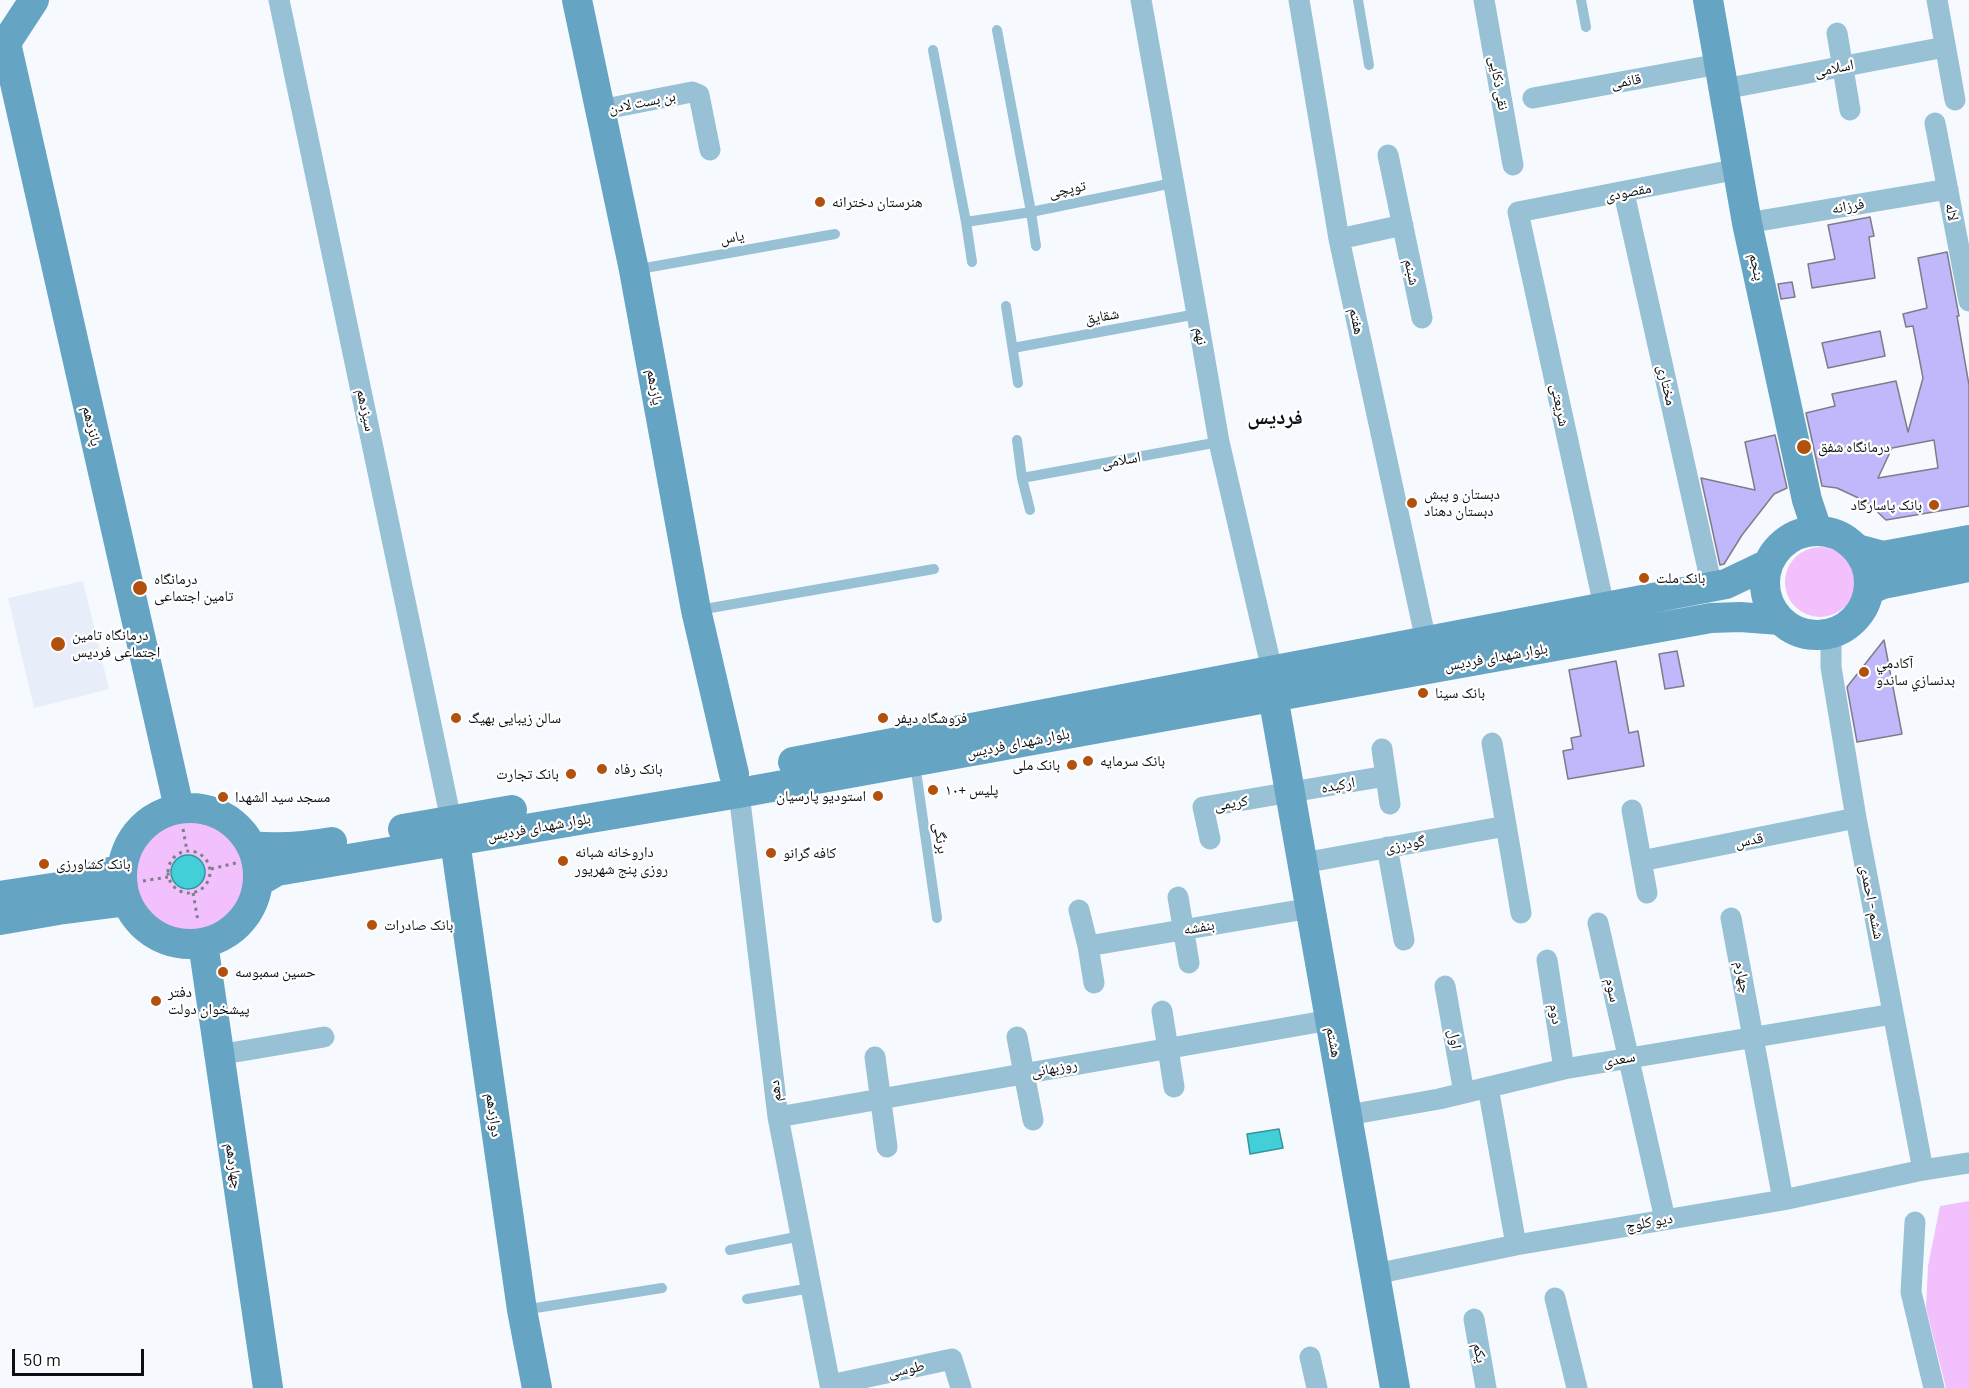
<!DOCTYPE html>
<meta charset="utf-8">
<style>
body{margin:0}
#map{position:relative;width:1969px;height:1388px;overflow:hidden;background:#f6faff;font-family:Barlow,sans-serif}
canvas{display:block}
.scale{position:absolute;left:12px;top:1349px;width:132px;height:27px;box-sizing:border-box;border:3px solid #0b0e12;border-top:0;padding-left:8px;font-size:18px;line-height:21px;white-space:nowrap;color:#0b0e12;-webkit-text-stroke:4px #fff;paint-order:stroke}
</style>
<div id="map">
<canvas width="1969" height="1388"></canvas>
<div class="scale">50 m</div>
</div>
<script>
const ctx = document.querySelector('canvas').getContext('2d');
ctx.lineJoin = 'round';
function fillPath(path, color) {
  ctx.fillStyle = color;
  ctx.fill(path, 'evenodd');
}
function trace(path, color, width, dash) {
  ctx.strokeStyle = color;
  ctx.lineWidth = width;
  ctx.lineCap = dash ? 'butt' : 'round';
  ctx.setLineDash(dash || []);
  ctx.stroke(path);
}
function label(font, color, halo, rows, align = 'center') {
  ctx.font = font + ' Barlow,"Noto Naskh Arabic",sans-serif';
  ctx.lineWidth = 4.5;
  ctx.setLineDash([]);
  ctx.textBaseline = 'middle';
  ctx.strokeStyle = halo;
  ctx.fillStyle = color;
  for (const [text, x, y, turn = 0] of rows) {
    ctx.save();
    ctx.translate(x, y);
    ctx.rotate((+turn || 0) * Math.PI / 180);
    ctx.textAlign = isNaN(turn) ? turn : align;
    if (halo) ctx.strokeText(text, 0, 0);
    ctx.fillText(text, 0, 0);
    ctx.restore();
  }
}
fillPath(new Path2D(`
 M 83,581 L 109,689 L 34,708 L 8,598 Z`), '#e7edf9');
fillPath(new Path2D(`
 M1785 582a35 35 0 1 1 70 0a35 35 0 1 1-70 0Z
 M133 874a60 60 0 1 1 120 0a60 60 0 1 1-120 0Z
 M 1969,1201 L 1969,1388 L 1946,1388 L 1926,1308 L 1928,1266 L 1940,1206 Z`), '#f1c0fd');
const water = new Path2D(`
 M171 872a17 17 0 1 1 34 0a17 17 0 1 1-34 0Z
 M 1279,1129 L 1283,1148 L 1250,1154 L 1247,1134 Z`);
fillPath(water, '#42cfd8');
trace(water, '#32959d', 1.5);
const building = new Path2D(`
 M 1870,217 L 1874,236 L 1869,237 L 1875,278 L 1812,288 L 1808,264 L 1835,259 L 1828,225 Z
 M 1947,252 L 1959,316 L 1957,316 L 1969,385 L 1969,506 L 1886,520 L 1867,502 L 1837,488 L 1822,486 L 1806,413 L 1835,406 L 1832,394 L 1896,381 L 1908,432 L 1923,378 L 1913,326 L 1906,327 L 1903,314 L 1927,308 L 1918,258 ZM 1934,440 L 1938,468 L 1878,478 L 1892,448 Z
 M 1792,282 L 1795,297 L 1781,299 L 1778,284 Z
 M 1880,331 L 1885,356 L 1828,368 L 1822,343 Z
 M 1775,435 L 1787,488 L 1774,494 L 1742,535 L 1724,564 L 1720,565 L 1701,478 L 1755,490 L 1745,442 Z
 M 1884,640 L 1902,734 L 1857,742 L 1847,687 Z
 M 1677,651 L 1684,686 L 1665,689 L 1659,654 Z
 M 1616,661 L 1629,733 L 1638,731 L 1644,766 L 1568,779 L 1563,751 L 1573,749 L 1571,738 L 1581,736 L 1569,670 Z`);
fillPath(building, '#c1b8fb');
trace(building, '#7d7c89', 1.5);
trace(new Path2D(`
 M 183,829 L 187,851
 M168 872a21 21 0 1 1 42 0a21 21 0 1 1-42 0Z
 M 211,869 L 236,863
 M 143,881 L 168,877
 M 193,893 L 198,921`), '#7d8185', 3, [3, 4.5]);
trace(new Path2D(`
 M 1358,0 L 1369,65
 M 1581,0 L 1586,27
 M 997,30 L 1031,212 L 1036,246
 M 933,50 L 966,222 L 972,262
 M 966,222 L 1031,212 L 1173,183
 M 634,270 L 835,234
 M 1006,306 L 1018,383
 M 1013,348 L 1197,314
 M 1017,440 L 1022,478 L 1030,510
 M 1022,478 L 1219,442
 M 699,610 L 934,569
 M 913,762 L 917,778 L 937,918
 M 730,1250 L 801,1236
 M 747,1299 L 811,1288
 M 523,1310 L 662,1288`), '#98c1d6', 10);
trace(new Path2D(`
 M 279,0 L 451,820
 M 1141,0 L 1197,314 L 1219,442 L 1272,670
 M 1299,0 L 1339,239 L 1426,641
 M 1484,0 L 1513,165
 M 1937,0 L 1955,100
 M 1837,33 L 1850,110
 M 1724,89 L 1945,47
 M 1533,98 L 1719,64
 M 600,110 L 692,92 L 699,95 L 710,150
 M 1935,123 L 1969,301
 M 1388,155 L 1422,318
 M 1624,193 L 1710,578
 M 1747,223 L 1948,189
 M 1339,239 L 1403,225
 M 1602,597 L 1518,212 L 1738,169
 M 1831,634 L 1831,667 L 1856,818 L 1923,1170
 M 1492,743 L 1521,913
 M 1382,749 L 1390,804
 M 739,793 L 778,1117 L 830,1385 L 952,1359 L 961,1388
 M 1632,810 L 1647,893
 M 1210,839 L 1203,807 L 1386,776
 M 1387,847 L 1404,940
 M 1641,861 L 1856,818
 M 1303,863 L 1506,826
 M 1178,897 L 1189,963
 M 1079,910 L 1088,946 L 1094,983
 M 1731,918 L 1783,1200
 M 1598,923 L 1665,1219
 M 1088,946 L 1311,908
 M 1547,960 L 1564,1069
 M 1445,986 L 1464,1093
 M 1162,1011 L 1174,1087
 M 1017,1037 L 1033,1120
 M 218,1055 L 324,1037
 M 875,1057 L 887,1147
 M 1488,1087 L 1516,1245
 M 1348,1115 L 1439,1099 L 1564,1069 L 1893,1014
 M 778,1117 L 1330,1020
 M 1915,1222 L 1911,1292 L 1934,1388
 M 1375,1274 L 1516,1245 L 1783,1200 L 1923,1170 L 1969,1163
 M 1555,1298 L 1577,1388
 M 1474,1319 L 1486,1388
 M 1310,1357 L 1317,1388`), '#98c1d6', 21);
trace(new Path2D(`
 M 577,0 L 634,270 L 696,610 L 734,774
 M 1708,0 L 1747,223 L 1807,500 L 1817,530
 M 6,43 L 179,808
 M 0,52 L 34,0
 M1765 583a52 52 0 1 1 104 0a52 52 0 1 1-104 0Z
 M 1857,549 L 1883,556 L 1969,540
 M 1869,590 L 1883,584 L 1969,567
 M 1273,696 L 1395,1388
 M 793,762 L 1726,584 L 1768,564
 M122 876a68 68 0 1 1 136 0a68 68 0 1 1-136 0Z
 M 403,829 L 512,810
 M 455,841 L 522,1310 L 537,1388
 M 251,846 C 279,849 304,847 332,842
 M 258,882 L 277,871 L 739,793 L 1711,618 L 1740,617 L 1780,620
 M 0,896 L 65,886 L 74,881 L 122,869
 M 0,920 L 64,909 L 126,901
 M 203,943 L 268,1388`), '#65a4c3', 30);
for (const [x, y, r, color] of [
 [820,202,6,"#b2510e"],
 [1804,447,8,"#b2510e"],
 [1412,503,6,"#b2510e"],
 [1934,505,6,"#b2510e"],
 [1644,578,6,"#b2510e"],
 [140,588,8,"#b2510e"],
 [58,644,8,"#b2510e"],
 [1864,672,6,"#b2510e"],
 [1423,693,6,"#b2510e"],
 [456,718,6,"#b2510e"],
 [883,718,6,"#b2510e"],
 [1088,761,6,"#b2510e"],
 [1072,765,6,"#b2510e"],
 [602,769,6,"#b2510e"],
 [571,774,6,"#b2510e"],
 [933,790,6,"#b2510e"],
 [878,796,6,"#b2510e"],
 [223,797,6,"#b2510e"],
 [771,853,6,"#b2510e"],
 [563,861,6,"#b2510e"],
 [44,864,6,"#b2510e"],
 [372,925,6,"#b2510e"],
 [223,972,6,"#b2510e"],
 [156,1001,6,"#b2510e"]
]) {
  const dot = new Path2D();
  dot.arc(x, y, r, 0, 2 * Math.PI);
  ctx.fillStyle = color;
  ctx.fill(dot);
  trace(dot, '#fff', 2);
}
label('15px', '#0b0e12', '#fff', [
 ["اسلامی",1834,68,-11],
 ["قائمی",1626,81,-10],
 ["نقی ذکایی",1499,83,80],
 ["بن بست لادن",642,102,-11],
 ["توپچی",1067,189,-12],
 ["مقصودی",1628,192,-11],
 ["فرزانه",1848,206,-10],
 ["لاله",1952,212,79],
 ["یاس",732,237,-10],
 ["پنجم",1757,267,78],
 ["شبنم",1412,272,78],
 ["شقایق",1102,316,-10],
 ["هفتم",1357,321,78],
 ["نهم",1201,336,81],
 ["مختاری",1667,385,77],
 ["یازدهم",655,387,80],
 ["شریعتی",1560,405,78],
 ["سیزدهم",366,410,78],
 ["پانزدهم",92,426,77],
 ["اسلامی",1121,460,-10],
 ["بلوار شهدای فردیس",1496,657,-10],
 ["بلوار شهدای فردیس",1018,743,-11],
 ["ارکیده",1338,785,-10],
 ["کریمی",1231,803,-9],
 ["بلوار شهدای فردیس",539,827,-10],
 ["برنگی",941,838,82],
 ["قدس",1749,840,-11],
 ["گودرزی",1405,844,-10],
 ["ششم - احمدی",1872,902,79],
 ["بنفشه",1199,927,-10],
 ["چهارم",1743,977,79],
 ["سوم",1613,990,78],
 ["دوم",1556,1014,81],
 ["اول",1455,1039,80],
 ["هشتم",1334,1042,79],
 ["سعدی",1619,1059,-10],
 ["روزبهانی",1054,1068,-10],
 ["دهم",775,1091,-97],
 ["دوازدهم",494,1115,82],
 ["چهاردهم",234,1166,81],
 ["دیو کلوچ",1649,1222,-10],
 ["یکم",1480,1353,80],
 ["طوسی",906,1369,-12]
]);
label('15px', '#0b0e12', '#fff', [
 ["هنرستان دخترانه",832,202],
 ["درمانگاه شفق",1818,447],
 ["دبستان و پبش",1424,494],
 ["دبستان دهناد",1424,511],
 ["بانک پاسارگاد",1922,505,"right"],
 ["بانک ملت",1656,578],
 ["درمانگاه",154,579],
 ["تامین اجتماعى",154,596],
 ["درمانگاه تامین",72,635],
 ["اجتماعی فردیس",72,652],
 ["آكادمي",1876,663],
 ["بدنسازي ساندو",1876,680],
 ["بانک سینا",1435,693],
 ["سالن زیبایی بهیگ",468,718],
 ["فروشگاه دیفر",895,718],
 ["بانک سرمایه",1100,761],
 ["بانک ملی",1060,765,"right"],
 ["بانک رفاه",614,769],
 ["بانک تجارت",559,774,"right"],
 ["پلیس +۱۰",945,790],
 ["استودیو پارسیان",866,796,"right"],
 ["مسجد سید الشهدا",235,797],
 ["داروخانه شبانه",575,852],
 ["روزی پنج شهریور",575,869],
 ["کافه گرانو",783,853],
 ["بانک کشاورزی",56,864],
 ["بانک صادرات",384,925],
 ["حسین سمبوسه",235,972],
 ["دفتر",168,992],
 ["پیشخوان دولت",168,1009]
], 'left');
label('bold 21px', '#0b0e12', '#fff', [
 ["فردیس",1275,417]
]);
</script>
